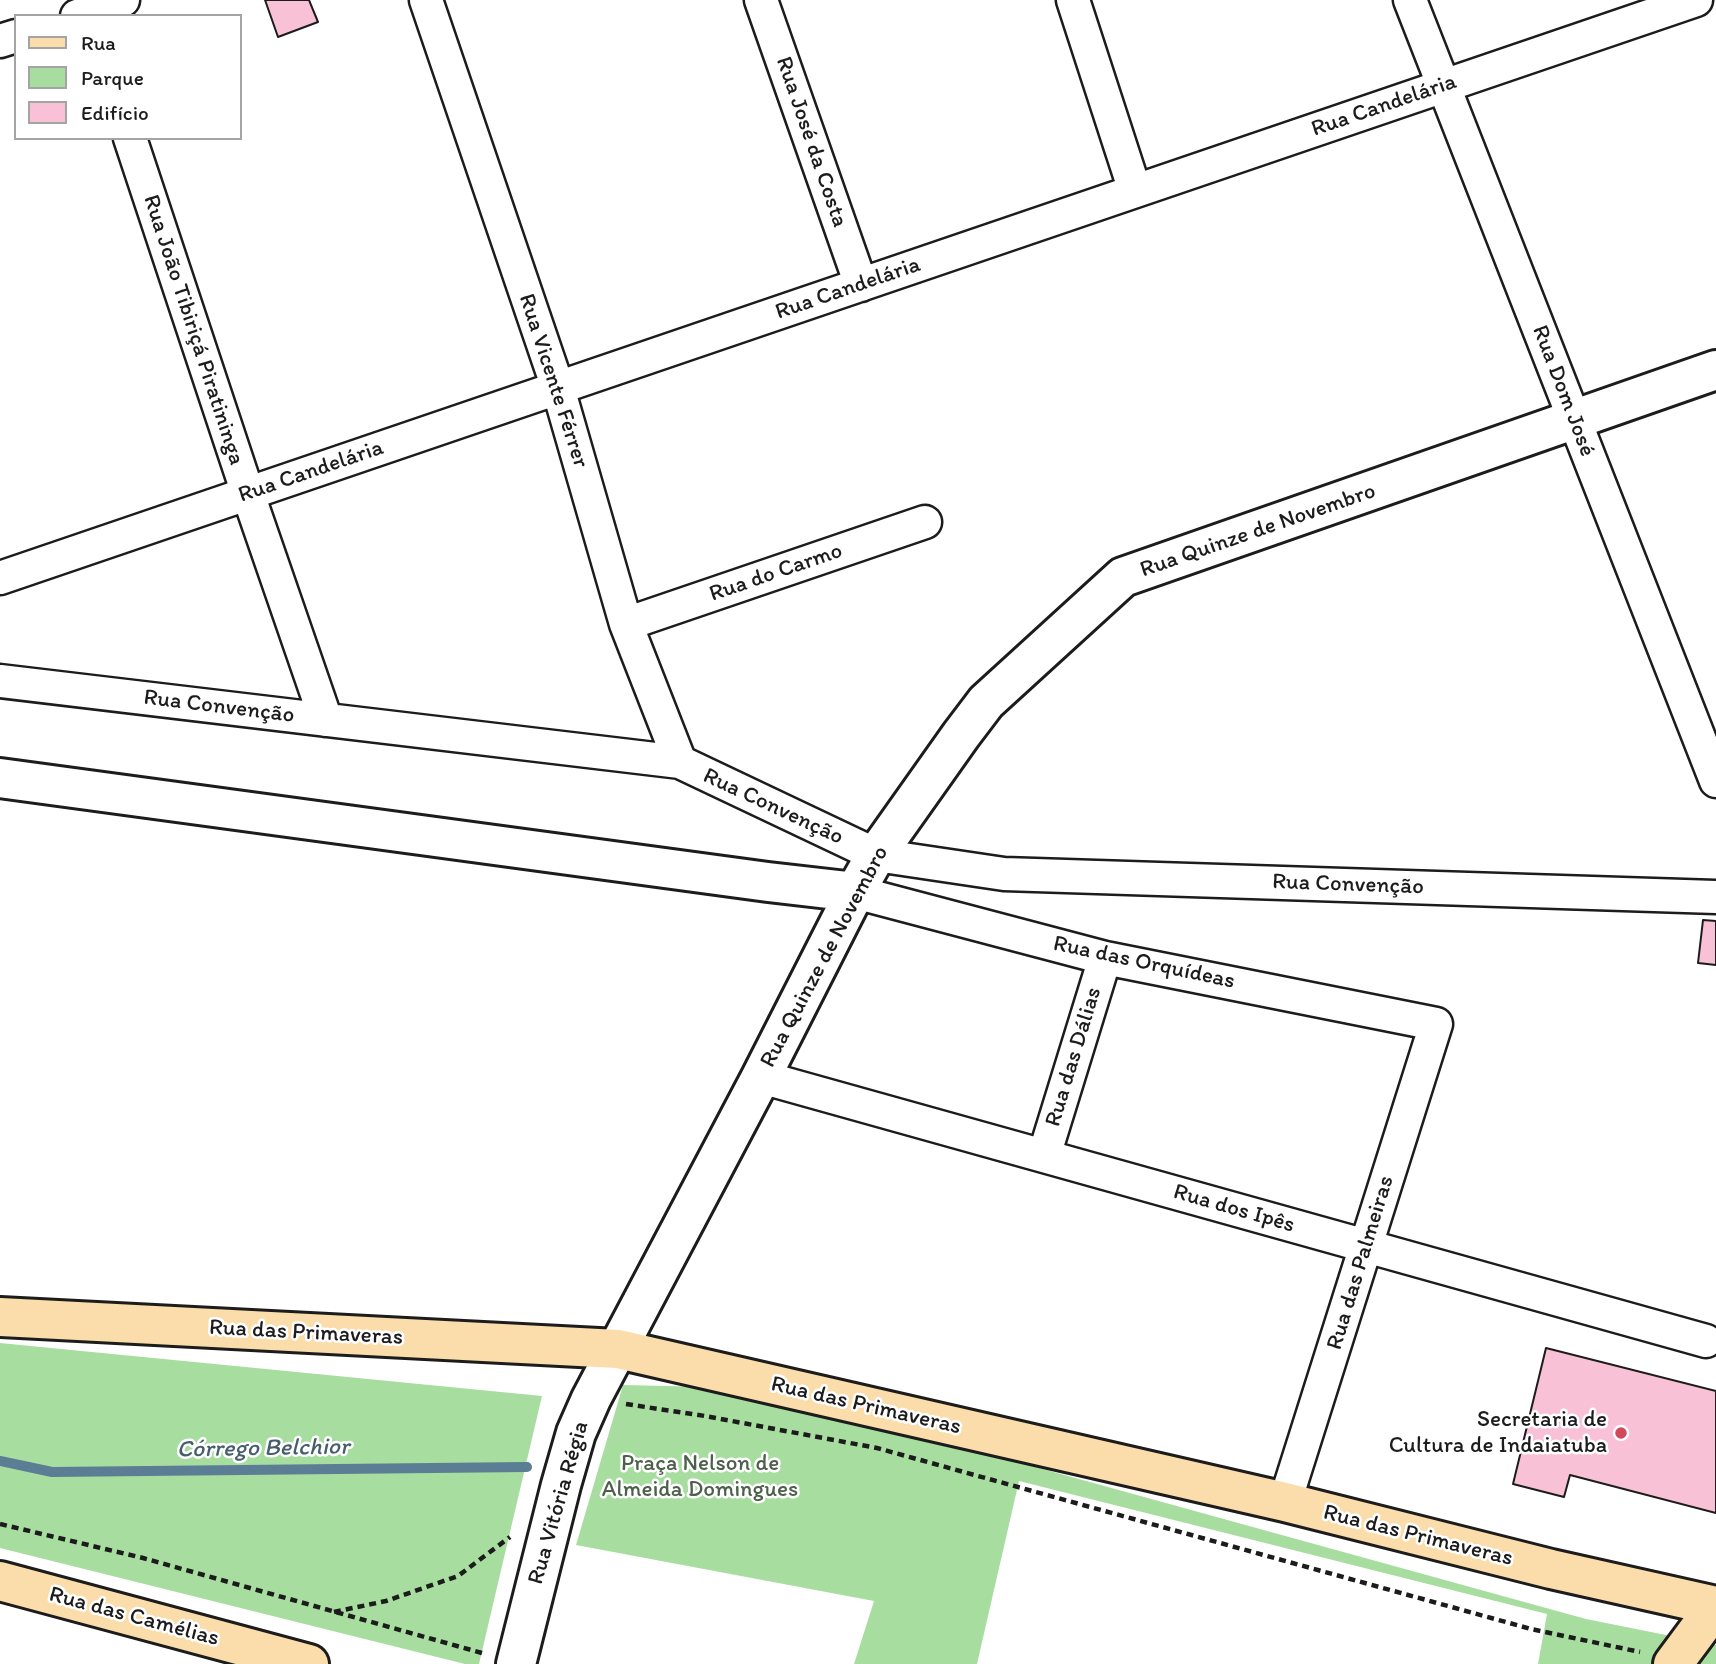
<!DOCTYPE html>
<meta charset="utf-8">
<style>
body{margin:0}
#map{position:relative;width:1716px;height:1664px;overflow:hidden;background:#fff;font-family:Itim,sans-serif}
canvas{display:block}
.legend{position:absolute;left:14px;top:14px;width:228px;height:126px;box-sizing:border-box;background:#fff;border:2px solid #a4a4a4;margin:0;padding:9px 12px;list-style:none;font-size:21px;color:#1c1c1c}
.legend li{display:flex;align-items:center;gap:14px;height:35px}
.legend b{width:35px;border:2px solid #a4a4a4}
</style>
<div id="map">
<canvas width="1716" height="1664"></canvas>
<ul class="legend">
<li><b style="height:9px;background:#faddab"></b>Rua</li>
<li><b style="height:19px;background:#a8dda0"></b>Parque</li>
<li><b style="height:19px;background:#f9c1d6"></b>Edifício</li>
</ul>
</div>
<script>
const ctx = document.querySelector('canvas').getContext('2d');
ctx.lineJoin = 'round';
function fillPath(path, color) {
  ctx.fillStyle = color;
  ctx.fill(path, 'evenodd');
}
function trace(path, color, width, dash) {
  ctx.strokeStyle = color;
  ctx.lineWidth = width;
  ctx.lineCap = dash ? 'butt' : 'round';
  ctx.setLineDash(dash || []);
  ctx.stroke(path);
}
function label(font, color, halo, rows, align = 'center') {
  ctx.font = font + ' Itim,sans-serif';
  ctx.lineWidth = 5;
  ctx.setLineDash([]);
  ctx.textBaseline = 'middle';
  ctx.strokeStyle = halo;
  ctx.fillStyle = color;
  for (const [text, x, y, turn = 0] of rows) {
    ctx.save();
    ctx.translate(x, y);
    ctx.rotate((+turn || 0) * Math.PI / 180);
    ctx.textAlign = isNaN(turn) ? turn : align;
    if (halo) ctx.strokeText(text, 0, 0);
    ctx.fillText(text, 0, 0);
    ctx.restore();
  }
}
fillPath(new Path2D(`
 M 0,1343 L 542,1396 L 479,1664 L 465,1664 L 0,1548 Z
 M 623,1385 L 709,1387 L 887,1426 L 1586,1619 L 1716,1645 L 1716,1664 L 1538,1664 L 1547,1614 L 1019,1481 L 977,1664 L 854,1664 L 874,1601 L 576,1545 Z`), '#a8dda0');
trace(new Path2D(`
 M 0,1461 L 52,1472 L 527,1467`), '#5b7e94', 10);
const building = new Path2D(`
 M 265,0 L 309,0 L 318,22 L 278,37 Z
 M 1703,920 L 1716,921 L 1716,965 L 1698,963 Z
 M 1546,1348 L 1716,1391 L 1716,1513 L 1570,1475 L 1564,1497 L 1513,1484 Z`);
fillPath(building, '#f9c1d6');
trace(building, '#1c1c1c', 2);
const minor = new Path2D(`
 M 426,0 L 558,388 L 626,624 L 680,762
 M 761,0 L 861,285
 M 1073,0 L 1135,191
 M 1410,0 L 1716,781
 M 77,16 L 123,0
 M 0,41 L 16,36
 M 130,138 L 248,494 L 326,720
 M 0,578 L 1696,0
 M 626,624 L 925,522
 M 0,681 L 680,762 L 876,855 L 1004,874 L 1716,897
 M 855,892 L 1105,958 L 1436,1024 L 1285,1502
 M 761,1077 L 1706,1341
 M 1044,1156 L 1105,958`);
const tertiary = new Path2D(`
 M 855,892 L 876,855 L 961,735 L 986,702 L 1123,577 L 1716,370`);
const secondary = new Path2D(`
 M 0,778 L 768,882 L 855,892 L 761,1077 L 591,1399 L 576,1433 L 561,1485 L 516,1664`);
const primary = new Path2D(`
 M 0,1317 L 618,1349 L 1285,1502 L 1551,1569 L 1716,1606 L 1673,1664
 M 0,1581 L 309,1664`);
trace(minor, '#1c1c1c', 37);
trace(tertiary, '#1c1c1c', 44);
trace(secondary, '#1c1c1c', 44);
trace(primary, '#1c1c1c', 44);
trace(new Path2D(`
 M 626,1404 L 705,1416 L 877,1448 L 1531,1629 L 1640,1652
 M 0,1524 L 143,1558 L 482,1653
 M 334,1612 L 386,1601 L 458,1576 L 510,1537`), '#1c1c1c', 4.5, [7, 5]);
trace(minor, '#fff', 32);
trace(tertiary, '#fff', 38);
trace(secondary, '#fff', 38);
trace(primary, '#faddab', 38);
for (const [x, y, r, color] of [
 [1621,1433,7,"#d1495b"]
]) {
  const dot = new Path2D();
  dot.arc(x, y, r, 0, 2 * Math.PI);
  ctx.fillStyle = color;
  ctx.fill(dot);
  trace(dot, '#fff', 2.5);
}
label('23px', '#1c1c1c', '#fff', [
 ["Rua Candelária",1384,106,-19],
 ["Rua José da Costa",811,142,71],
 ["Rua Candelária",848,289,-19],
 ["Rua João Tibiriçá Piratininga",193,330,72],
 ["Rua Vicente Férrer",553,381,72],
 ["Rua Dom José",1563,391,69],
 ["Rua Candelária",311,472,-19],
 ["Rua Quinze de Novembro",1258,531,-19],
 ["Rua do Carmo",776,573,-19],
 ["Rua Convenção",219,707,7],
 ["Rua Convenção",773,807,25],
 ["Rua Convenção",1348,885,2],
 ["Rua Quinze de Novembro",825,957,-62],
 ["Rua das Orquídeas",1144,963,12],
 ["Rua das Dálias",1074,1057,-73],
 ["Rua dos Ipês",1234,1209,16],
 ["Rua das Palmeiras",1361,1263,-73],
 ["Rua das Primaveras",306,1333,3],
 ["Rua das Primaveras",866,1406,13],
 ["Rua Vitória Régia",559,1503,-74],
 ["Rua das Primaveras",1418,1536,14],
 ["Rua das Camélias",134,1617,15]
]);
label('23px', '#1c1c1c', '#fff', [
 ["Secretaria de",1607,1420],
 ["Cultura de Indaiatuba",1607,1446]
], 'right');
label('23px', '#4d604a', '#fff', [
 ["Praça Nelson de",700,1464],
 ["Almeida Domingues",700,1490]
]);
label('italic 24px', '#465e6c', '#fff', [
 ["Córrego Belchior",263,1449,-1]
]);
</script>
